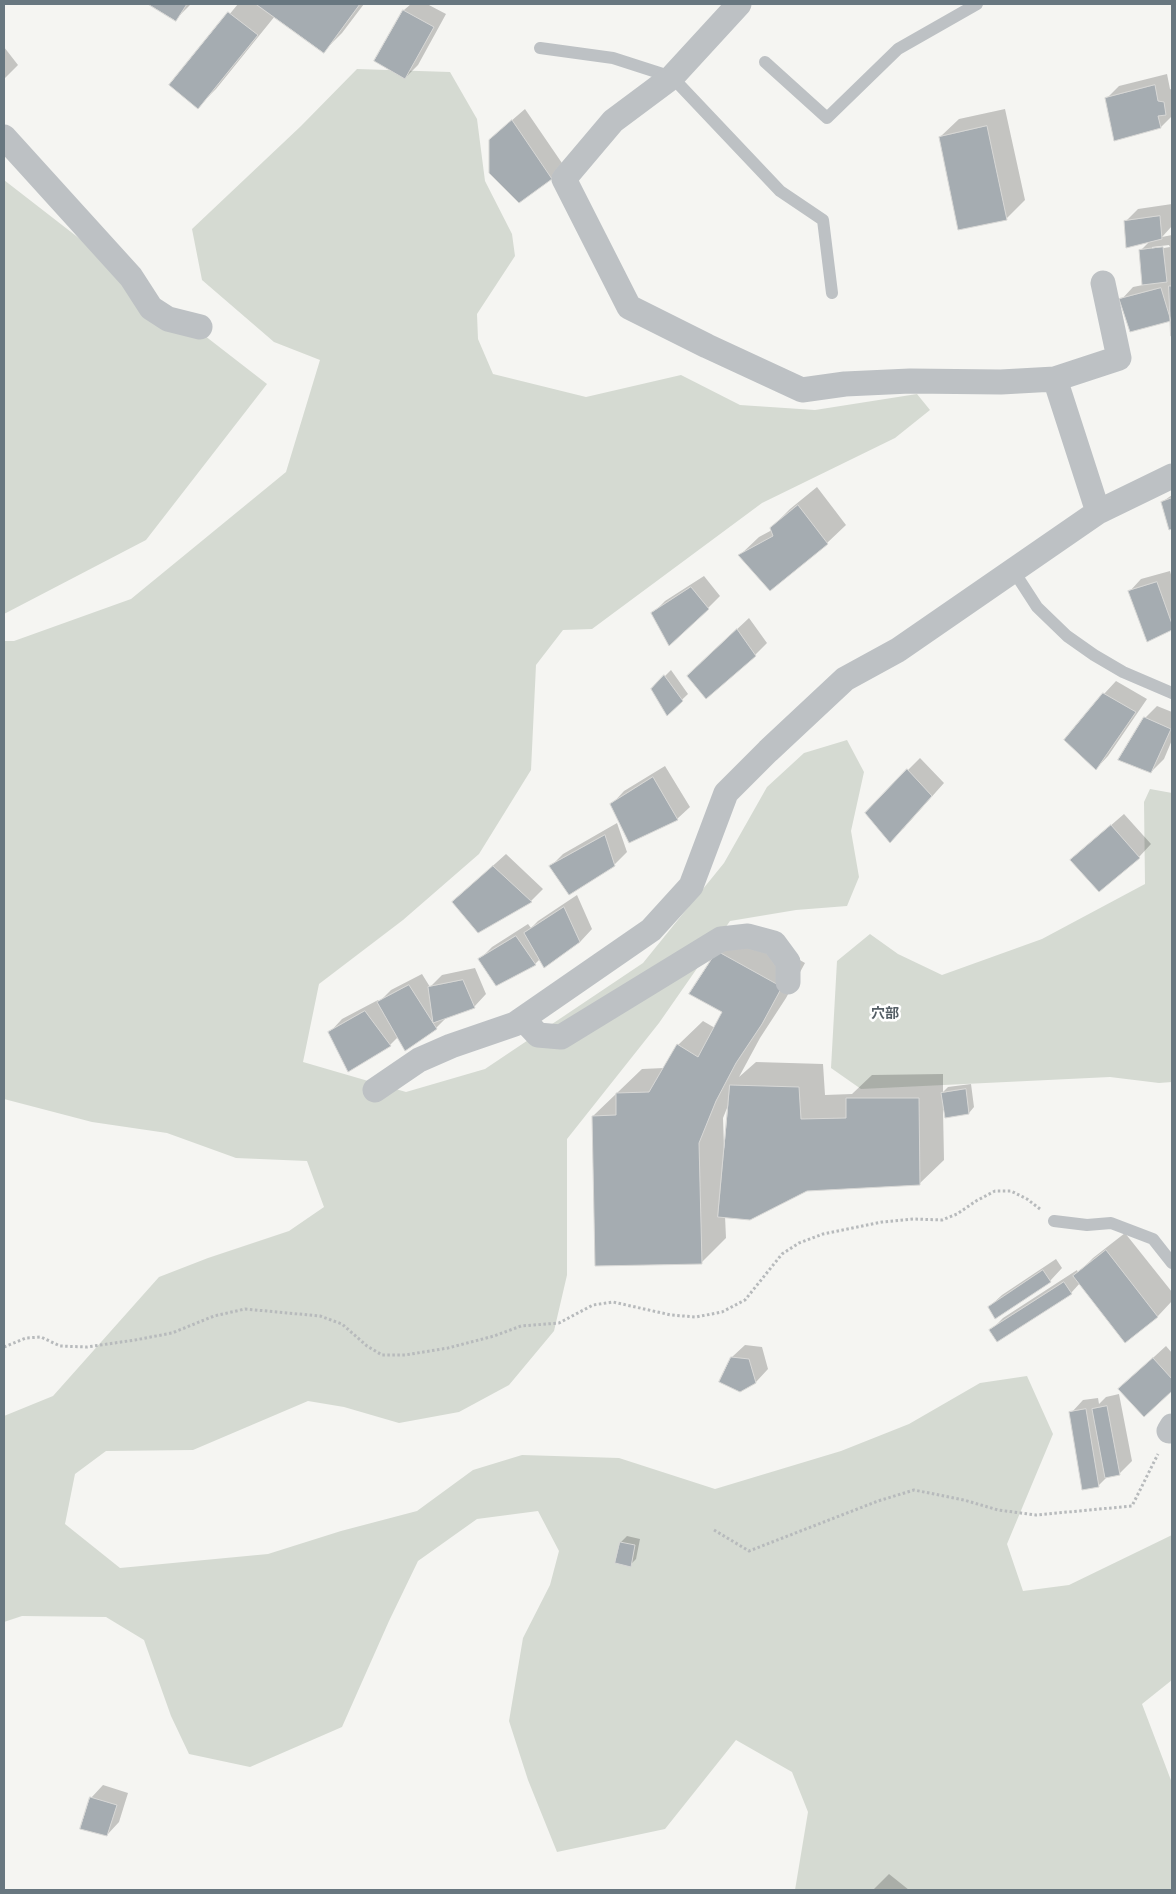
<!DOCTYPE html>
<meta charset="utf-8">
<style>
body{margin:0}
#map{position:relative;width:1176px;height:1894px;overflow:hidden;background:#f5f5f2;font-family:"Public Sans",sans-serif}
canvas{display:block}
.frame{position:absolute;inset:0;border:5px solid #687780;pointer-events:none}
</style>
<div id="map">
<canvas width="1176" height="1894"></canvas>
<div class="frame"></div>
</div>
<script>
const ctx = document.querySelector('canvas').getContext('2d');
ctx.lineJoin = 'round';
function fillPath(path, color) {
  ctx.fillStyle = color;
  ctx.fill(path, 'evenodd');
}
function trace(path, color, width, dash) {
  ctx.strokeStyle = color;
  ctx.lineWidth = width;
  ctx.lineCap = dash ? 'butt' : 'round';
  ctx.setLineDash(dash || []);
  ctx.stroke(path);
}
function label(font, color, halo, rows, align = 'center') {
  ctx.font = font + ' "Public Sans","Noto Sans JP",sans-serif';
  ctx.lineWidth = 5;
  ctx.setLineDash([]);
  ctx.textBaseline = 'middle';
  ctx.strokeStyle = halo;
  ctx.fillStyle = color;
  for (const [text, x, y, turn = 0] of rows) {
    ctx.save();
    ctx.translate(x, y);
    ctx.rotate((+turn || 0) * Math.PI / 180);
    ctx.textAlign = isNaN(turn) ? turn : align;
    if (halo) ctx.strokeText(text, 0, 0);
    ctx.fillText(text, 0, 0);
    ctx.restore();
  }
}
fillPath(new Path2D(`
 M 357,69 L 450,72 L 477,119 L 485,181 L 512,234 L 515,256 L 477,314 L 478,339 L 493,374 L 586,397 L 681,375 L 740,405 L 815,410 L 917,394 L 930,410 L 895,438 L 762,503 L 592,629 L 563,630 L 536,665 L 531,770 L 479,854 L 403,920 L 319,984 L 303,1062 L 406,1092 L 485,1069 L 643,963 L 724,863 L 767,787 L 804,753 L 847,740 L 864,772 L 851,831 L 859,877 L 847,906 L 796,910 L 730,921 L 659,1023 L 567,1139 L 567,1275 L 554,1331 L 509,1385 L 459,1412 L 399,1423 L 344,1407 L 308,1401 L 193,1450 L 106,1451 L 75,1474 L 65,1524 L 120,1568 L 268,1554 L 341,1531 L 417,1511 L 473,1470 L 522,1455 L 619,1458 L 715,1489 L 841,1451 L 909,1424 L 980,1383 L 1027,1376 L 1053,1434 L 1007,1544 L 1023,1591 L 1069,1585 L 1172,1535 L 1172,1680 L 1142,1704 L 1172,1783 L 1172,1890 L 795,1890 L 808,1812 L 792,1772 L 736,1740 L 665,1829 L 557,1852 L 528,1780 L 509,1721 L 523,1638 L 550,1585 L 559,1551 L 538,1511 L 477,1519 L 418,1561 L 389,1621 L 342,1727 L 250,1767 L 189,1754 L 171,1716 L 144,1640 L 106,1617 L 22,1616 L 4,1622 L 4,1416 L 53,1396 L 159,1277 L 208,1258 L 289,1231 L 324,1207 L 307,1161 L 236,1158 L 167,1133 L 92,1122 L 4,1099 L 4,641 L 14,641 L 131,599 L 286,472 L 320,360 L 274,342 L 202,280 L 192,229 L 301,126 Z
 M 4,180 L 267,384 L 146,540 L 4,614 Z
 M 1150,789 L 1172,793 L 1172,1082 L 1159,1083 L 1110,1077 L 861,1089 L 831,1068 L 837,961 L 870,934 L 898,954 L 942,975 L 1042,939 L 1145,884 L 1144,802 Z`), '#d5dad2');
fillPath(new Path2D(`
 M 151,4 L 191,4 L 176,19 Z
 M 238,4 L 364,4 L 342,33 L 323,52 L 275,16 L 216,89 L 198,107 L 171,85 Z
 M 411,4 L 427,4 L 446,14 L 418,65 L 405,78 L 375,61 L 404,10 Z
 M 4,47 L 18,65 L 4,79 Z
 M 1167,74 L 1170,89 L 1172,90 L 1172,116 L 1161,127 L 1107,98 L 1119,86 Z
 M 525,109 L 564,166 L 551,178 L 503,128 Z
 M 1005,109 L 1025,200 L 1006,219 L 940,137 L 959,119 Z
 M 1172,204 L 1172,226 L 1162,237 L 1172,235 L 1172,326 L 1172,318 L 1170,320 L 1121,300 L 1133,287 L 1143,285 L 1140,251 L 1151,240 L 1126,221 L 1138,209 ZM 1169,245 L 1170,247 L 1152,250 L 1152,247 Z
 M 817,487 L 846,525 L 827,543 L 770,589 L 740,555 L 759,537 L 772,530 L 771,528 L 790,509 Z
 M 1172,495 L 1172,528 L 1170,528 L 1162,502 Z
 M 1170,571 L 1172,578 L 1172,628 L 1147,640 L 1129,592 L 1141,579 Z
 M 704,576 L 720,596 L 708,608 L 653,613 L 665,601 Z
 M 749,618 L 767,643 L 755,655 L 701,663 Z
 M 671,670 L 688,694 L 667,714 L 652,689 Z
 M 1116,681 L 1147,699 L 1108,756 L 1096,769 L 1104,694 Z
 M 1157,706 L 1172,712 L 1172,740 L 1164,759 L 1151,772 L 1145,718 Z
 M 920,758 L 944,783 L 903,829 L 908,770 Z
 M 665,766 L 690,807 L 677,819 L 612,804 L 624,791 Z
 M 1124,814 L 1151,844 L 1139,857 L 1071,860 Z
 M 617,823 L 627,852 L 614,865 L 551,866 L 563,854 Z
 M 506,854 L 543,889 L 531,901 L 466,890 Z
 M 577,895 L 592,929 L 580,942 L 540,959 L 535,964 L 480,959 L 492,947 L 528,924 L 531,928 L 538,921 Z
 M 742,927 L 805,963 L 786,998 L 760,1038 L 739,1077 L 756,1062 L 823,1064 L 825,1095 L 852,1094 L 872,1075 L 943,1074 L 943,1092 L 948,1087 L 971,1084 L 974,1107 L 969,1113 L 943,1110 L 944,1160 L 919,1184 L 806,1190 L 725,1216 L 726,1238 L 702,1262 L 593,1116 L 642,1069 L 664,1068 L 678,1045 L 703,1021 L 715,1028 L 724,1012 L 718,951 ZM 729,1103 L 726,1149 L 724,1148 L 723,1118 Z
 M 475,968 L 486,994 L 474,1007 L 448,1016 L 436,1028 L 398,1037 L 390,1045 L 349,1071 L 330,1032 L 342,1019 L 378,1000 L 379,1002 L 391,990 L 422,974 L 430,987 L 442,975 Z
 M 1125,1233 L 1172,1292 L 1172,1301 L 1158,1316 L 1126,1341 L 1080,1283 L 1071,1293 L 991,1330 L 1003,1318 L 1077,1270 L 1078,1273 L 1093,1258 Z
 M 1056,1259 L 1062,1268 L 1050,1281 L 989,1307 L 1002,1295 Z
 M 745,1345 L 762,1347 L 768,1369 L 756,1382 L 740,1391 L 732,1357 Z
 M 1166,1346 L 1172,1353 L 1172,1389 L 1144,1415 L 1132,1377 Z
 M 1119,1394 L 1132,1461 L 1119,1474 L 1108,1476 L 1098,1486 L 1071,1413 L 1083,1400 L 1098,1398 L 1099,1404 L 1106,1397 Z
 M 627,1536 L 640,1539 L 636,1559 L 630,1565 L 621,1542 Z
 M 103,1785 L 128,1793 L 119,1822 L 107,1835 L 91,1798 Z
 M 889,1874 L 909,1890 L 873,1890 Z`), '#0003');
const building = new Path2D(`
 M 148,4 L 187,4 L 176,21 Z
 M 256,4 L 360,4 L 324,53 Z
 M 403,10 L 434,27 L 405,79 L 374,61 Z
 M 228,12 L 258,35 L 198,109 L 169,85 Z
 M 1155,85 L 1158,101 L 1164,102 L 1166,115 L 1158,116 L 1161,128 L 1114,141 L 1105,98 Z
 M 512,120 L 552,179 L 519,203 L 489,173 L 489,140 Z
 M 987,126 L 1007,220 L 958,230 L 939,137 Z
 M 1160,216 L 1162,239 L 1126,248 L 1124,221 Z
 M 1163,247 L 1167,282 L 1142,285 L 1139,250 Z
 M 1169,286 L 1172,286 L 1172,336 L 1171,336 Z
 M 1161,288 L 1171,321 L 1130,332 L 1119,299 Z
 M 1172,498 L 1172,529 L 1169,530 L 1161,502 Z
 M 798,505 L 828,544 L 770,591 L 738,555 L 773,536 L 770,528 Z
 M 1157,582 L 1172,624 L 1172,630 L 1147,642 L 1128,591 Z
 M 691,587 L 709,609 L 669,646 L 651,613 Z
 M 737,629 L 756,656 L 706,699 L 687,676 Z
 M 664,675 L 683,701 L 667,716 L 651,689 Z
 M 1103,693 L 1136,712 L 1096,770 L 1064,740 Z
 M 1144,717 L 1171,729 L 1151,773 L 1118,760 Z
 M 907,769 L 932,796 L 890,843 L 865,813 Z
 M 653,777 L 678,820 L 629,843 L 610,804 Z
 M 1111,825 L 1140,858 L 1099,892 L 1070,860 Z
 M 605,835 L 615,866 L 569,895 L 549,866 Z
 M 493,866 L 532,902 L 478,933 L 452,902 Z
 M 564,907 L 580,942 L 544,968 L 524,933 Z
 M 516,936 L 536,965 L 496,986 L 478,959 Z
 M 717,951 L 782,987 L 762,1024 L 736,1063 L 716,1101 L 699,1143 L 702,1264 L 595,1266 L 592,1116 L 616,1115 L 616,1093 L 649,1092 L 677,1044 L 698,1057 L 722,1012 L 689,994 Z
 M 463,980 L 475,1008 L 433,1023 L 428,987 Z
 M 409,985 L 437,1029 L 405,1051 L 377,1002 Z
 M 365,1011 L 391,1046 L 348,1072 L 328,1032 Z
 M 730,1085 L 799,1087 L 801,1119 L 846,1118 L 846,1098 L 919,1098 L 920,1185 L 807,1191 L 750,1220 L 718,1217 Z
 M 966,1089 L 969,1114 L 945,1118 L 941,1093 Z
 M 1106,1250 L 1158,1317 L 1125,1343 L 1073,1276 Z
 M 1043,1270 L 1051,1282 L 995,1319 L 988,1307 Z
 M 1064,1282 L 1072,1294 L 997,1342 L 989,1330 Z
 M 731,1357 L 749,1359 L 756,1383 L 740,1392 L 719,1382 Z
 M 1153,1358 L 1172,1379 L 1172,1391 L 1144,1417 L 1118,1389 Z
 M 1107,1406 L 1120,1475 L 1105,1478 L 1092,1409 Z
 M 1086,1409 L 1099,1487 L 1082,1490 L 1069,1412 Z
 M 620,1542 L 635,1545 L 631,1567 L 615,1563 Z
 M 90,1797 L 117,1805 L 107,1836 L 80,1829 Z`);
fillPath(building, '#a5acb1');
trace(building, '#d7d7d5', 1);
trace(new Path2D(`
 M 4,1347 L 26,1338 L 41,1337 L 60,1346 L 87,1347 L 135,1340 L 172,1333 L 214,1316 L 245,1309 L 320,1316 L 342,1324 L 367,1346 L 382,1355 L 405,1355 L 448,1348 L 494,1336 L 521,1326 L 559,1323 L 593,1305 L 613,1302 L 671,1315 L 696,1317 L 722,1312 L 745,1300 L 782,1254 L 799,1243 L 823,1234 L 882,1222 L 913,1219 L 942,1220 L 957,1214 L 976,1201 L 995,1191 L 1011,1191 L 1027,1199 L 1040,1209
 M 714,1530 L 749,1551 L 878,1501 L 914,1490 L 964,1500 L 998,1510 L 1036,1515 L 1132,1506 L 1158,1454`), '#b7babc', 3, [2.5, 2.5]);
trace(new Path2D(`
 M 540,48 L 613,58 L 672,77 L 780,191 L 823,220 L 832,293
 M 765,62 L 827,118 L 898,49 L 977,4
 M 1013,570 L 1037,607 L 1067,636 L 1094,655 L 1123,672 L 1172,693
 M 1054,1221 L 1087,1225 L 1111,1223 L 1153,1239 L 1172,1263`), '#bdc1c4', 12);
trace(new Path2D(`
 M 739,4 L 672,77 L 613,121 L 564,179 L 629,307 L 707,346 L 802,390 L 845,384 L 910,381 L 1001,382 L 1055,379 L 1119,358 L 1103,283
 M 4,137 L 131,277 L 151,308 L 168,319 L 200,327
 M 1055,379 L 1098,512
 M 523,1019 L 538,1035 L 561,1037 L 721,939 L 748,936 L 774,943 L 788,962 L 788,982
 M 375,1090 L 419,1060 L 451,1046 L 515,1024 L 651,930 L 691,886 L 726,793 L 768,751 L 845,679 L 898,650 L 1098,512 L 1172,476
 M 1169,1431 L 1172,1426`), '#bdc1c4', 25);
label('bold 14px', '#555f66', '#fff', [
 ["穴部",885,1014]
]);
</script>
